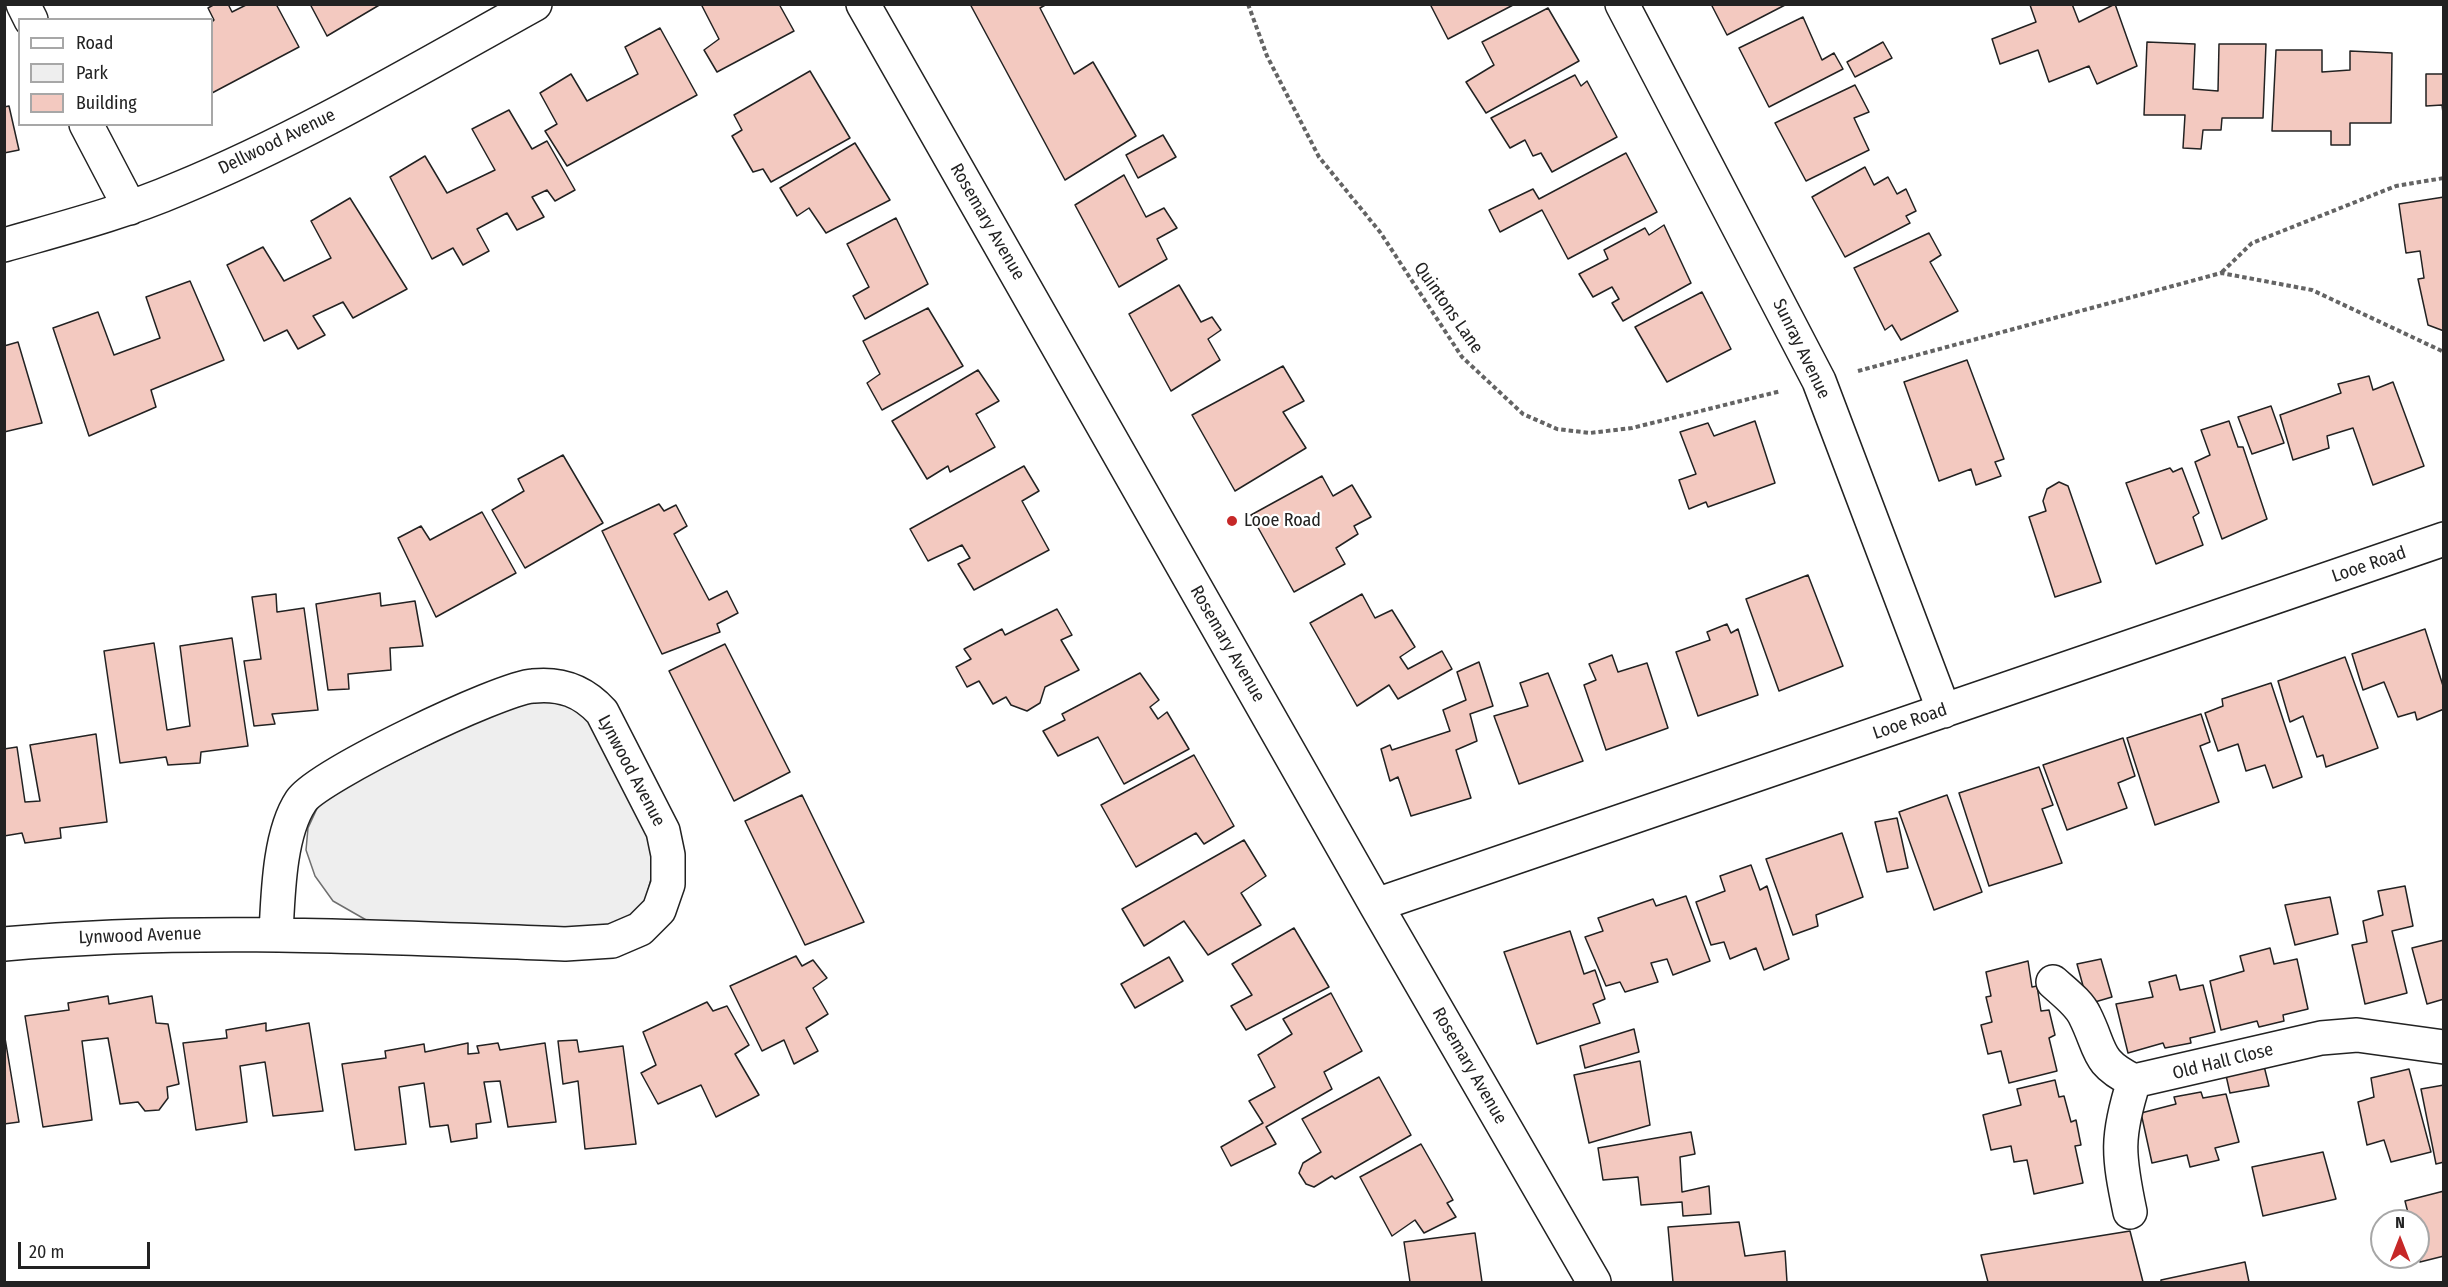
<!DOCTYPE html>
<style>
body{margin:0}
#map{position:relative;width:2448px;height:1287px;overflow:hidden;background:#fff;font-family:"Fira Sans Condensed",sans-serif}
canvas{display:block}
.frame{position:absolute;inset:0;border:6px solid #222;pointer-events:none}
.legend{position:absolute;left:18px;top:18px;width:195px;height:108px;box-sizing:border-box;background:#fff;border:2px solid #a7a7a7;margin:0;padding:8px 10px;list-style:none;font-size:18px;color:#222}
.legend li{display:flex;align-items:center;gap:12px;height:30px}
.legend b{width:30px;border:2px solid #a7a7a7}
.north{position:absolute;left:2370px;top:1209px;width:60px;height:60px;box-sizing:border-box;background:#fff;border:2px solid #a7a7a7;border-radius:50%;rotate:0deg;font-size:16px;font-weight:700;line-height:24px;text-align:center;color:#222}
.north::after{content:'';display:block;margin:auto;width:21px;height:27px;background:#c62828;clip-path:polygon(50% 0,100% 100%,50% 72%,0 100%)}
.scale{position:absolute;left:18px;top:1242px;width:132px;height:27px;box-sizing:border-box;border:3px solid #222;border-top:0;padding-left:8px;font-size:18px;line-height:21px;white-space:nowrap;color:#222;-webkit-text-stroke:4px #fff;paint-order:stroke}
</style>
<div id="map">
<canvas width="2448" height="1287"></canvas>
<div class="frame"></div>
<ul class="legend">
<li><b style="height:8px;background:#fff"></b>Road</li>
<li><b style="height:16px;background:#eee"></b>Park</li>
<li><b style="height:16px;background:#f3c9c0"></b>Building</li>
</ul>
<div class="north">N</div>
<div class="scale">20 m</div>
</div>
<script>
const ctx = document.querySelector('canvas').getContext('2d');
ctx.lineJoin = 'round';
function fillPath(path, color) {
  ctx.fillStyle = color;
  ctx.fill(path, 'evenodd');
}
function trace(path, color, width, dash) {
  ctx.strokeStyle = color;
  ctx.lineWidth = width;
  ctx.lineCap = dash ? 'butt' : 'round';
  ctx.setLineDash(dash || []);
  ctx.stroke(path);
}
function label(font, color, halo, rows, align = 'center') {
  ctx.font = font + ' "Fira Sans Condensed",sans-serif';
  ctx.lineWidth = 4.5;
  ctx.setLineDash([]);
  ctx.textBaseline = 'middle';
  ctx.strokeStyle = halo;
  ctx.fillStyle = color;
  for (const [text, x, y, turn = 0] of rows) {
    ctx.save();
    ctx.translate(x, y);
    ctx.rotate((+turn || 0) * Math.PI / 180);
    ctx.textAlign = isNaN(turn) ? turn : align;
    if (halo) ctx.strokeText(text, 0, 0);
    ctx.fillText(text, 0, 0);
    ctx.restore();
  }
}
const green = new Path2D(`
 M 518,701 C 550,701 568,698 593,722 L 651,843 L 652,875 L 646,898 L 635,916 L 587,933 L 368,921 L 333,901 L 315,876 L 306,850 L 308,828 L 320,802 L 341,788 Z`);
fillPath(green, '#eee');
trace(green, '#6f6f6f', 1.5);
const building = new Path2D(`
 M 215,4 L 228,4 L 232,12 L 248,4 L 276,4 L 299,47 L 212,93 L 212,22 L 214,20 L 208,8 Z
 M 310,4 L 381,4 L 327,36 Z
 M 701,4 L 779,4 L 794,31 L 717,72 L 704,50 L 719,39 Z
 M 970,4 L 1047,4 L 1040,8 L 1074,74 L 1093,62 L 1136,136 L 1065,180 Z
 M 1430,4 L 1515,4 L 1448,39 Z
 M 1711,4 L 1787,4 L 1727,35 Z
 M 2072,4 L 2079,22 L 2115,4 L 2137,66 L 2097,84 L 2089,66 L 2049,82 L 2038,50 L 2000,64 L 1992,39 L 2036,22 L 2030,5 Z
 M 1548,8 L 1579,61 L 1486,113 L 1466,82 L 1494,65 L 1482,42 Z
 M 1803,17 L 1822,60 L 1834,53 L 1843,69 L 1769,107 L 1739,48 Z
 M 660,28 L 697,95 L 567,166 L 545,131 L 557,124 L 540,93 L 571,74 L 587,101 L 638,74 L 625,47 Z
 M 1883,42 L 1892,58 L 1855,77 L 1847,62 Z
 M 2147,42 L 2195,44 L 2193,89 L 2218,91 L 2219,44 L 2266,44 L 2263,118 L 2222,118 L 2221,130 L 2203,130 L 2201,149 L 2183,148 L 2185,115 L 2144,115 Z
 M 2276,50 L 2322,50 L 2322,72 L 2350,70 L 2350,51 L 2392,53 L 2391,123 L 2350,123 L 2350,145 L 2331,145 L 2331,131 L 2272,131 Z
 M 810,71 L 850,138 L 771,182 L 763,169 L 753,172 L 732,136 L 742,130 L 734,115 Z
 M 2426,74 L 2444,74 L 2444,121 L 2442,105 L 2426,106 Z
 M 1575,75 L 1581,86 L 1587,81 L 1617,137 L 1552,172 L 1541,153 L 1533,156 L 1525,140 L 1510,148 L 1491,118 Z
 M 1855,85 L 1869,112 L 1854,118 L 1869,150 L 1806,181 L 1775,123 Z
 M 9,106 L 19,150 L 4,153 L 4,107 Z
 M 509,110 L 532,149 L 547,141 L 575,190 L 555,201 L 547,190 L 532,197 L 544,217 L 517,230 L 507,213 L 477,229 L 489,251 L 463,265 L 453,248 L 432,259 L 390,177 L 425,156 L 447,193 L 495,170 L 472,129 Z
 M 1163,135 L 1176,157 L 1138,178 L 1126,155 Z
 M 855,143 L 890,200 L 826,233 L 809,208 L 797,216 L 780,188 Z
 M 1626,153 L 1657,212 L 1568,259 L 1542,210 L 1500,232 L 1489,210 L 1533,189 L 1539,199 Z
 M 1865,167 L 1874,185 L 1888,177 L 1897,194 L 1906,189 L 1916,211 L 1906,216 L 1910,223 L 1845,257 L 1812,197 Z
 M 1124,175 L 1146,217 L 1164,208 L 1177,228 L 1157,239 L 1167,259 L 1119,287 L 1075,205 Z
 M 2444,197 L 2444,331 L 2428,325 L 2418,279 L 2424,278 L 2420,251 L 2406,253 L 2399,204 Z
 M 350,198 L 407,289 L 353,318 L 343,302 L 313,316 L 325,335 L 298,349 L 287,330 L 264,341 L 227,265 L 263,247 L 284,281 L 331,258 L 311,221 Z
 M 896,218 L 928,284 L 865,319 L 853,296 L 869,287 L 847,244 Z
 M 1664,225 L 1691,283 L 1623,321 L 1612,303 L 1619,299 L 1612,287 L 1593,297 L 1579,274 L 1608,259 L 1604,250 L 1645,228 L 1649,235 Z
 M 1929,233 L 1941,255 L 1930,262 L 1958,311 L 1901,340 L 1892,325 L 1885,330 L 1854,268 Z
 M 190,281 L 224,360 L 151,390 L 156,407 L 89,436 L 53,328 L 98,312 L 114,355 L 160,338 L 146,297 Z
 M 1179,285 L 1201,322 L 1212,317 L 1221,330 L 1208,339 L 1220,360 L 1171,391 L 1129,314 Z
 M 1702,292 L 1731,349 L 1667,382 L 1635,327 Z
 M 928,308 L 963,366 L 882,410 L 867,383 L 880,374 L 863,341 Z
 M 18,342 L 42,423 L 4,432 L 4,346 Z
 M 1967,360 L 2004,459 L 1995,462 L 2001,476 L 1976,485 L 1971,469 L 1939,481 L 1904,382 Z
 M 1283,366 L 1304,401 L 1283,412 L 1306,448 L 1235,491 L 1192,415 Z
 M 978,370 L 999,401 L 976,414 L 995,447 L 950,472 L 948,466 L 927,479 L 892,421 Z
 M 2369,376 L 2373,390 L 2393,382 L 2424,466 L 2373,485 L 2353,428 L 2327,436 L 2329,448 L 2293,460 L 2280,415 L 2341,393 L 2338,384 Z
 M 2271,406 L 2284,443 L 2252,454 L 2238,417 Z
 M 1755,421 L 1775,483 L 1708,507 L 1706,502 L 1689,509 L 1679,480 L 1696,474 L 1680,432 L 1708,423 L 1714,436 Z
 M 2229,421 L 2238,447 L 2243,447 L 2267,519 L 2222,539 L 2195,462 L 2210,455 L 2201,430 Z
 M 563,455 L 603,523 L 525,568 L 492,510 L 524,491 L 518,479 Z
 M 1024,466 L 1039,491 L 1022,501 L 1049,550 L 974,590 L 958,564 L 970,558 L 962,545 L 928,561 L 910,529 Z
 M 2170,468 L 2173,472 L 2182,468 L 2199,513 L 2193,517 L 2203,545 L 2156,564 L 2126,483 Z
 M 1322,476 L 1333,496 L 1352,485 L 1371,517 L 1354,526 L 1358,534 L 1336,548 L 1345,564 L 1294,592 L 1251,515 Z
 M 2059,482 L 2068,486 L 2101,582 L 2055,597 L 2029,517 L 2046,511 L 2043,501 L 2047,489 Z
 M 659,504 L 664,511 L 676,505 L 687,526 L 674,534 L 709,600 L 727,591 L 738,613 L 717,624 L 720,632 L 662,654 L 602,531 Z
 M 482,512 L 516,573 L 436,617 L 398,538 L 421,526 L 430,540 Z
 M 1808,575 L 1843,666 L 1779,691 L 1746,599 Z
 M 380,593 L 381,606 L 415,601 L 423,646 L 390,648 L 391,670 L 348,674 L 349,689 L 328,690 L 316,604 Z
 M 276,594 L 277,612 L 304,608 L 318,710 L 272,714 L 275,724 L 254,726 L 244,661 L 261,659 L 252,597 Z
 M 1362,594 L 1375,618 L 1392,610 L 1415,647 L 1400,657 L 1408,669 L 1442,651 L 1452,669 L 1398,699 L 1389,685 L 1357,706 L 1310,623 Z
 M 1057,609 L 1072,635 L 1061,640 L 1079,670 L 1045,687 L 1040,703 L 1027,711 L 1011,705 L 1006,697 L 993,704 L 979,681 L 967,687 L 956,667 L 971,659 L 964,649 L 1002,629 L 1005,635 Z
 M 1727,624 L 1731,633 L 1738,629 L 1758,695 L 1698,716 L 1676,652 L 1710,640 L 1707,632 Z
 M 2425,629 L 2444,689 L 2444,709 L 2417,720 L 2415,712 L 2398,717 L 2384,682 L 2363,690 L 2352,654 Z
 M 232,638 L 248,746 L 201,752 L 200,763 L 168,765 L 166,757 L 120,763 L 104,651 L 154,643 L 167,730 L 190,726 L 180,646 Z
 M 725,644 L 790,772 L 734,801 L 669,671 Z
 M 1612,655 L 1618,672 L 1647,663 L 1668,728 L 1606,750 L 1584,685 L 1596,680 L 1589,664 Z
 M 2345,657 L 2378,748 L 2326,767 L 2323,755 L 2317,757 L 2303,716 L 2290,722 L 2278,681 Z
 M 1479,662 L 1493,706 L 1470,714 L 1477,741 L 1456,750 L 1471,798 L 1411,816 L 1398,777 L 1390,781 L 1381,749 L 1390,745 L 1392,750 L 1450,731 L 1443,710 L 1466,700 L 1457,672 Z
 M 1140,673 L 1159,700 L 1150,707 L 1158,719 L 1167,712 L 1189,749 L 1124,784 L 1098,737 L 1058,756 L 1043,731 L 1065,720 L 1062,714 Z
 M 1548,673 L 1583,761 L 1519,784 L 1494,716 L 1528,706 L 1520,683 Z
 M 2271,683 L 2302,777 L 2273,788 L 2265,765 L 2246,771 L 2238,744 L 2218,751 L 2205,713 L 2223,706 L 2222,699 Z
 M 2201,714 L 2210,742 L 2200,746 L 2219,802 L 2155,825 L 2127,738 Z
 M 96,734 L 107,822 L 60,828 L 61,838 L 25,843 L 22,833 L 4,836 L 4,749 L 17,747 L 25,802 L 40,801 L 30,745 Z
 M 2123,738 L 2135,776 L 2118,783 L 2127,808 L 2067,830 L 2043,765 Z
 M 1194,755 L 1234,826 L 1204,844 L 1196,833 L 1136,867 L 1101,805 Z
 M 2039,767 L 2053,805 L 2042,809 L 2062,863 L 1989,886 L 1959,793 Z
 M 802,795 L 864,922 L 805,945 L 745,821 Z
 M 1947,795 L 1982,892 L 1934,910 L 1899,812 Z
 M 1897,818 L 1908,868 L 1887,872 L 1875,822 Z
 M 1842,833 L 1863,897 L 1816,915 L 1818,926 L 1793,935 L 1766,859 Z
 M 1244,840 L 1266,876 L 1241,893 L 1261,925 L 1208,955 L 1184,921 L 1144,946 L 1122,909 Z
 M 1751,865 L 1760,890 L 1767,886 L 1789,959 L 1764,970 L 1756,948 L 1730,959 L 1724,942 L 1711,945 L 1696,902 L 1725,891 L 1720,876 Z
 M 2405,886 L 2413,926 L 2392,931 L 2407,993 L 2365,1004 L 2352,945 L 2367,942 L 2363,921 L 2383,915 L 2378,891 Z
 M 1686,896 L 1710,961 L 1673,975 L 1667,959 L 1651,963 L 1658,982 L 1625,992 L 1620,982 L 1606,986 L 1585,937 L 1603,931 L 1598,918 L 1653,899 L 1656,906 Z
 M 2330,897 L 2338,934 L 2295,945 L 2285,905 Z
 M 1294,928 L 1329,987 L 1246,1030 L 1231,1006 L 1252,995 L 1232,964 Z
 M 1570,931 L 1584,974 L 1595,970 L 1605,999 L 1593,1004 L 1600,1023 L 1537,1044 L 1504,952 Z
 M 2444,940 L 2444,999 L 2427,1004 L 2412,948 Z
 M 2270,948 L 2274,964 L 2297,959 L 2308,1009 L 2283,1015 L 2284,1021 L 2259,1027 L 2257,1021 L 2221,1030 L 2210,981 L 2244,971 L 2240,956 Z
 M 796,956 L 802,966 L 813,960 L 827,978 L 813,988 L 828,1014 L 806,1028 L 818,1051 L 794,1064 L 784,1040 L 762,1051 L 730,986 Z
 M 1169,957 L 1183,981 L 1135,1008 L 1121,984 Z
 M 2101,959 L 2112,997 L 2088,1004 L 2077,964 Z
 M 2028,961 L 2032,987 L 2037,986 L 2041,1011 L 2049,1010 L 2055,1035 L 2049,1038 L 2057,1071 L 2009,1083 L 2001,1051 L 1988,1054 L 1981,1025 L 1992,1022 L 1986,997 L 1991,996 L 1986,972 Z
 M 2176,975 L 2180,990 L 2203,985 L 2215,1032 L 2190,1038 L 2191,1043 L 2165,1048 L 2163,1043 L 2128,1053 L 2116,1004 L 2153,997 L 2149,982 Z
 M 1331,993 L 1362,1051 L 1324,1072 L 1332,1089 L 1266,1127 L 1276,1144 L 1231,1166 L 1221,1147 L 1263,1123 L 1249,1101 L 1275,1087 L 1258,1055 L 1292,1034 L 1283,1019 Z
 M 108,996 L 109,1004 L 152,996 L 156,1023 L 168,1024 L 179,1084 L 167,1087 L 168,1098 L 159,1110 L 145,1111 L 138,1102 L 120,1104 L 108,1038 L 82,1041 L 92,1120 L 43,1127 L 25,1016 L 69,1010 L 68,1003 Z
 M 707,1002 L 713,1011 L 727,1006 L 749,1045 L 735,1054 L 759,1095 L 716,1117 L 701,1085 L 658,1104 L 641,1073 L 656,1065 L 643,1032 Z
 M 266,1023 L 266,1031 L 309,1023 L 323,1111 L 273,1116 L 265,1062 L 240,1066 L 247,1122 L 196,1130 L 183,1043 L 227,1038 L 226,1030 Z
 M 1634,1029 L 1639,1052 L 1585,1068 L 1580,1046 Z
 M 4,1032 L 19,1122 L 4,1124 Z
 M 577,1040 L 579,1052 L 623,1046 L 636,1144 L 585,1149 L 578,1081 L 563,1084 L 558,1041 Z
 M 468,1043 L 468,1054 L 479,1053 L 477,1046 L 498,1043 L 500,1050 L 545,1043 L 556,1122 L 508,1127 L 500,1081 L 484,1082 L 491,1122 L 476,1124 L 477,1138 L 451,1142 L 448,1125 L 430,1127 L 424,1083 L 399,1087 L 406,1144 L 355,1150 L 342,1064 L 386,1058 L 385,1051 L 424,1044 L 425,1052 Z
 M 1640,1061 L 1650,1125 L 1589,1143 L 1574,1075 Z
 M 2263,1062 L 2269,1086 L 2230,1093 L 2225,1071 Z
 M 2409,1069 L 2431,1152 L 2391,1162 L 2384,1140 L 2367,1145 L 2358,1102 L 2374,1097 L 2371,1078 Z
 M 1379,1077 L 1411,1135 L 1335,1179 L 1332,1176 L 1314,1187 L 1306,1184 L 1299,1173 L 1303,1163 L 1321,1152 L 1302,1119 Z
 M 2055,1080 L 2059,1097 L 2064,1096 L 2071,1122 L 2076,1120 L 2081,1145 L 2075,1146 L 2083,1183 L 2034,1194 L 2027,1160 L 2014,1162 L 2011,1146 L 1991,1150 L 1983,1115 L 2021,1105 L 2017,1089 Z
 M 2444,1085 L 2444,1162 L 2436,1164 L 2421,1089 Z
 M 2201,1092 L 2203,1098 L 2226,1094 L 2239,1142 L 2215,1148 L 2219,1160 L 2190,1167 L 2187,1155 L 2152,1163 L 2141,1113 L 2176,1104 L 2174,1097 Z
 M 1691,1132 L 1695,1154 L 1680,1157 L 1682,1192 L 1709,1186 L 1711,1214 L 1683,1216 L 1682,1202 L 1641,1205 L 1638,1177 L 1603,1180 L 1598,1148 Z
 M 1421,1144 L 1453,1200 L 1447,1203 L 1456,1217 L 1424,1233 L 1415,1220 L 1392,1236 L 1360,1177 Z
 M 2323,1152 L 2336,1199 L 2263,1216 L 2252,1167 Z
 M 2444,1191 L 2444,1256 L 2420,1262 L 2418,1221 L 2410,1221 L 2405,1201 Z
 M 1739,1222 L 1745,1256 L 1785,1251 L 1787,1282 L 1673,1282 L 1668,1227 Z
 M 2130,1231 L 2143,1282 L 1988,1282 L 1981,1255 Z
 M 1475,1233 L 1482,1282 L 1410,1282 L 1404,1242 Z
 M 2245,1262 L 2249,1282 L 2161,1282 L 2161,1280 Z`);
fillPath(building, '#f3c9c0');
trace(building, '#222', 1.5);
const minor = new Path2D(`
 M 23,4 L 31,20
 M 863,4 L 1376,905 L 1594,1282
 M 1622,4 L 1819,381 L 1944,711
 M 86,124 L 130,208
 M 4,245 C 63,228 122,213 178,189 C 302,138 418,69 535,4
 M 1376,905 L 2444,539
 M 4,944 C 191,927 378,937 565,944 L 612,941 L 640,929 L 659,910 L 668,884 L 668,855 L 663,831 L 602,712 C 583,691 561,683 533,686 C 500,688 317,776 301,801 C 279,834 278,895 276,934
 M 2053,982 C 2064,992 2079,1003 2085,1016 C 2102,1050 2095,1062 2134,1081 L 2321,1038 L 2357,1035 L 2444,1047
 M 2130,1212 C 2118,1155 2116,1137 2134,1081`);
trace(minor, '#222', 36);
trace(new Path2D(`
 M 1248,4 L 1267,56 L 1319,157 L 1380,232 L 1462,357 L 1523,414 L 1557,429 L 1590,433 L 1632,428 L 1781,391
 M 2222,272 L 2252,243 L 2396,186 L 2444,178
 M 1858,371 L 2221,273 L 2312,290 L 2444,352`), '#646464', 4, [4.5, 3]);
trace(minor, '#fff', 33);
for (const [x, y, r, color] of [
 [1232,521,6,"#c62828"]
]) {
  const dot = new Path2D();
  dot.arc(x, y, r, 0, 2 * Math.PI);
  ctx.fillStyle = color;
  ctx.fill(dot);
  trace(dot, '#fff', 2);
}
label('18px', '#222', '#fff', [
 ["Dellwood Avenue",277,142,-26],
 ["Rosemary Avenue",987,222,60],
 ["Quintons Lane",1448,308,55],
 ["Sunray Avenue",1801,349,64],
 ["Looe Road",2369,565,-19],
 ["Rosemary Avenue",1227,644,60],
 ["Looe Road",1910,722,-19],
 ["Lynwood Avenue",631,771,62],
 ["Lynwood Avenue",140,936,-2],
 ["Old Hall Close",2223,1062,-14],
 ["Rosemary Avenue",1469,1066,60]
]);
label('18px', '#222', '#fff', [
 ["Looe Road",1244,521]
], 'left');
</script>
